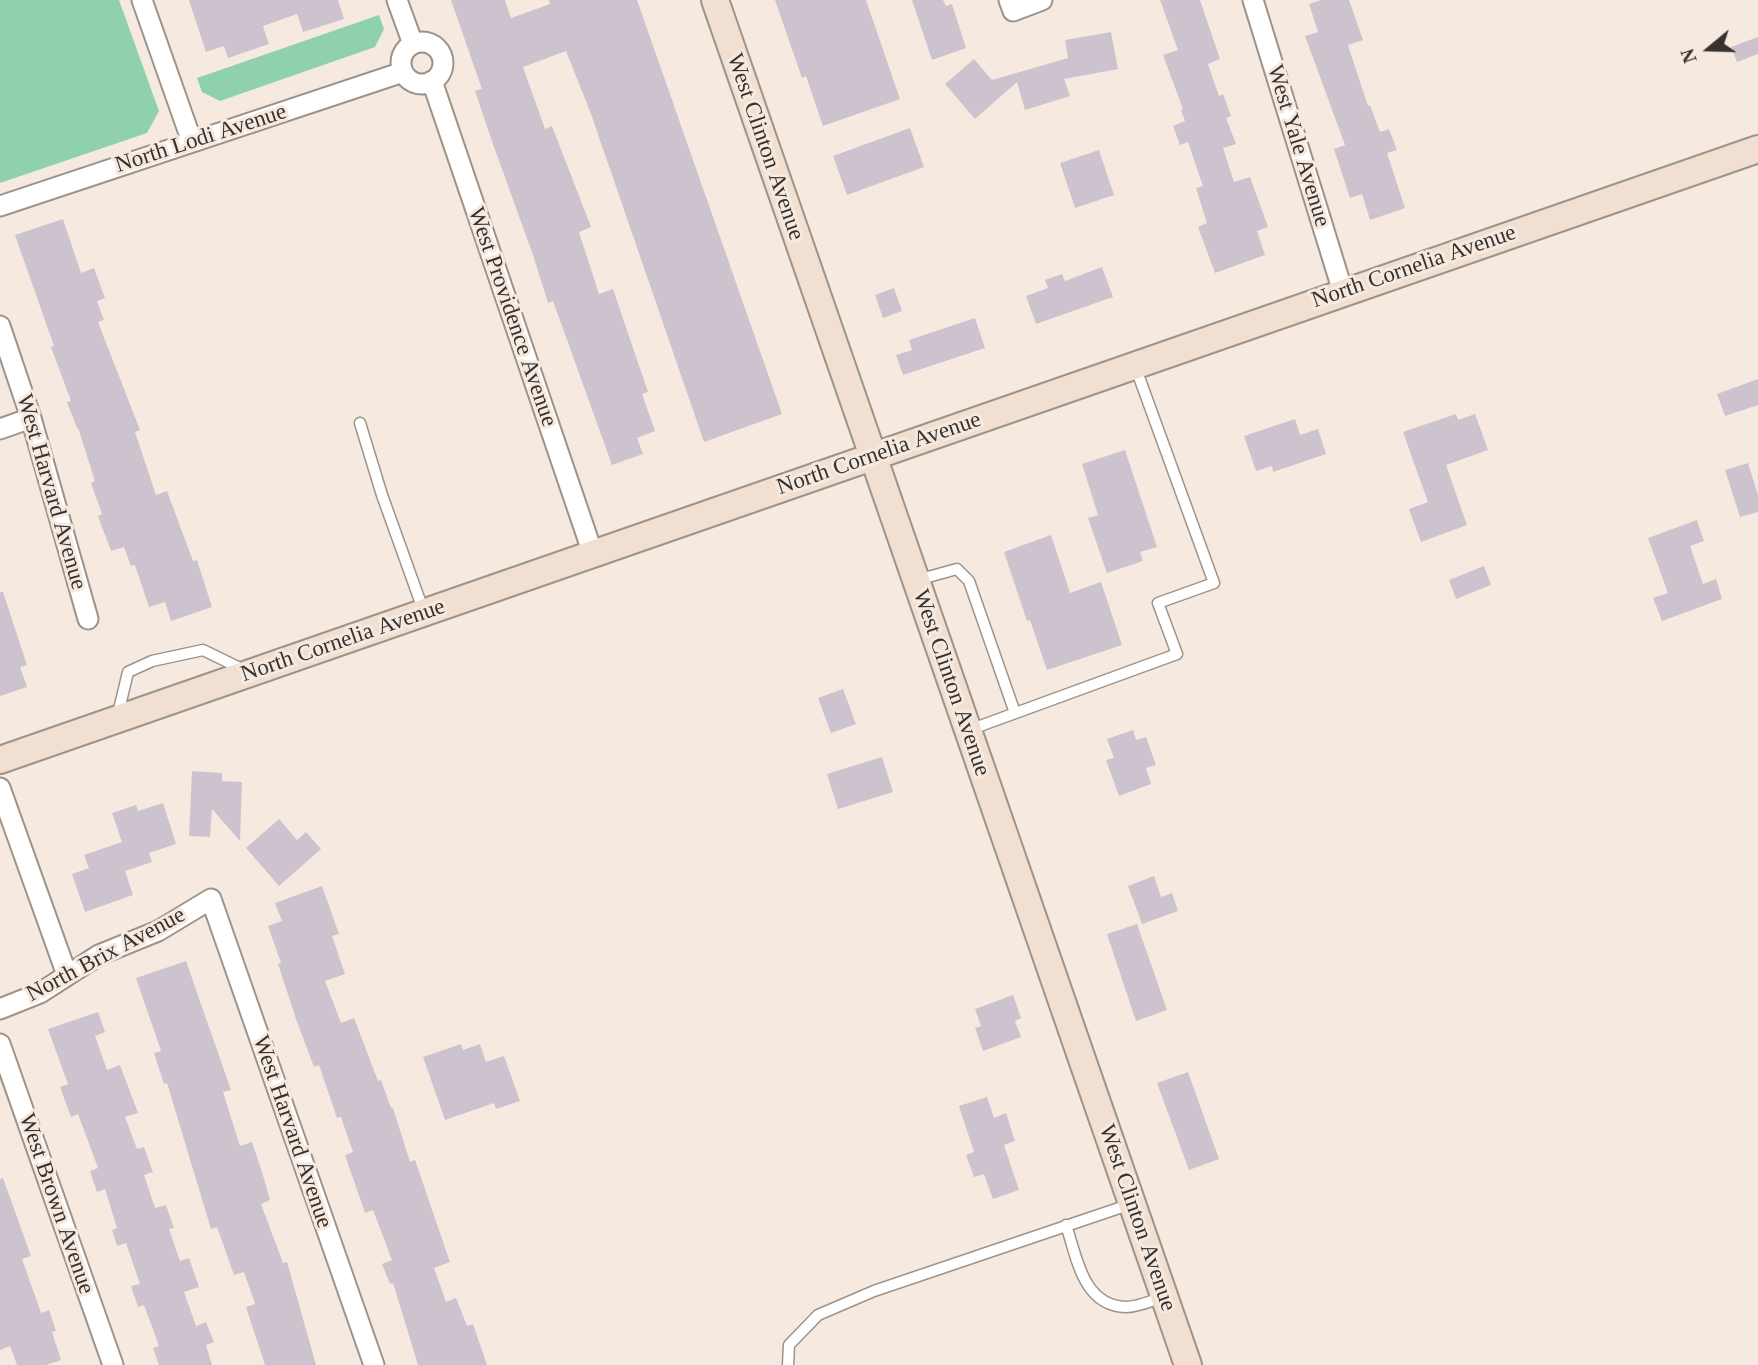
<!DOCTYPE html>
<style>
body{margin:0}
#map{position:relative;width:1758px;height:1365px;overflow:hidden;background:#f6eae0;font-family:"Times New Roman",serif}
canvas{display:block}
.north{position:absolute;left:1674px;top:14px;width:70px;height:70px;-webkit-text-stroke:5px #f6eae0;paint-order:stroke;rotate:251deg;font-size:19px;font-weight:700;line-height:28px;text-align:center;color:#37322e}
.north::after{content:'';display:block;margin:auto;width:24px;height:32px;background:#37322e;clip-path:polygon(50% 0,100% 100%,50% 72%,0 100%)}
</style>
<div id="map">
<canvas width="1758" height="1365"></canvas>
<div class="north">N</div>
</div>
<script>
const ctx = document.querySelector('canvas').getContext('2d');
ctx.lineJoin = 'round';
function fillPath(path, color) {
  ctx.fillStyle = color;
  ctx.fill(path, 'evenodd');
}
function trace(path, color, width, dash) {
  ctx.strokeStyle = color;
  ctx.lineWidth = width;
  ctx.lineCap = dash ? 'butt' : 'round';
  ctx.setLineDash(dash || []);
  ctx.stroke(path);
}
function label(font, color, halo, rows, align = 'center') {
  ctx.font = font + ' "Times New Roman",serif';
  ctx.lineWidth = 6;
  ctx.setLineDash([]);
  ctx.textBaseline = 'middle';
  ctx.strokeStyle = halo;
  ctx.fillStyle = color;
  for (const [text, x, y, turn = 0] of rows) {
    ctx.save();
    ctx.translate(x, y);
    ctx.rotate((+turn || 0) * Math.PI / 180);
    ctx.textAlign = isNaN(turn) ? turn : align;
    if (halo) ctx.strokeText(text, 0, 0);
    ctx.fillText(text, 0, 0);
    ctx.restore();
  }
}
fillPath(new Path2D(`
 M 0,0 L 119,0 L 159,111 L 147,133 L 0,183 Z
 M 379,15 L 384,29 L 375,47 L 220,101 L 202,92 L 197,78 Z`), '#90d1ad');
fillPath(new Path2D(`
 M 189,0 L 338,0 L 344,19 L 303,32 L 297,14 L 263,26 L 269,44 L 228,58 L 224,46 L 206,52 Z
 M 451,0 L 505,0 L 511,18 L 550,4 L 549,0 L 637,0 L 782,414 L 704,442 L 591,114 L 566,51 L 523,67 L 545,129 L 552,126 L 591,227 L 579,232 L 599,294 L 613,289 L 648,392 L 642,394 L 655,431 L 637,438 L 643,454 L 612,465 L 553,301 L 548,303 L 533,255 L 494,147 L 475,91 L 482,89 Z
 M 775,0 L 866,0 L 900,99 L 823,126 L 806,76 L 802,78 Z
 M 912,0 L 943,0 L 946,6 L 952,4 L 966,48 L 932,60 Z
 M 1160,0 L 1200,0 L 1220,59 L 1208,64 L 1219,96 L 1223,94 L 1231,116 L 1226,118 L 1236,144 L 1223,148 L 1234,182 L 1250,177 L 1268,227 L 1257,231 L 1265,255 L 1215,273 L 1198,227 L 1207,223 L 1196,188 L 1203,186 L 1188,142 L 1180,145 L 1173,126 L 1185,121 L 1181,110 L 1183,109 L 1163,55 L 1178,50 Z
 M 1321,0 L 1349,0 L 1363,40 L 1348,45 L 1368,106 L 1370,105 L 1380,132 L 1389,129 L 1397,150 L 1387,153 L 1405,208 L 1370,220 L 1362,194 L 1350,198 L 1334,149 L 1345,145 L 1305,36 L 1318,32 L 1309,4 Z
 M 1111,32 L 1118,69 L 1064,79 L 1070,96 L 1025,110 L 1017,82 L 975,119 L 945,84 L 974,59 L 992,80 L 1068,58 L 1065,40 Z
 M 1758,37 L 1758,54 L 1737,62 L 1731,47 Z
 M 910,128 L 924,167 L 847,195 L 833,156 Z
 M 1099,150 L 1114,195 L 1075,208 L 1060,163 Z
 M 63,219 L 81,273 L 94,268 L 105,298 L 97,301 L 104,320 L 98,322 L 140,430 L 135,432 L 156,495 L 167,491 L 193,561 L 197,560 L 212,607 L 171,621 L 165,602 L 149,607 L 135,565 L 131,566 L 124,547 L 111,551 L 98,516 L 102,514 L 91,483 L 95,481 L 78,428 L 77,428 L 67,402 L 71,401 L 51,347 L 54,346 L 15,235 Z
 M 1102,267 L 1113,297 L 1036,324 L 1026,296 L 1048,288 L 1045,280 L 1062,274 L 1065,281 Z
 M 894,288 L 902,311 L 883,318 L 875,295 Z
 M 975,318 L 985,348 L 903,375 L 896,355 L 912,350 L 909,340 Z
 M 1758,379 L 1758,405 L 1725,416 L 1717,394 Z
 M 1456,414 L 1458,420 L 1475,414 L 1488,450 L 1446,465 L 1467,525 L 1421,542 L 1409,509 L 1428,502 L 1403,432 Z
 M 1295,419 L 1300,435 L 1318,429 L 1326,454 L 1273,472 L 1272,466 L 1256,471 L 1244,436 Z
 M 1125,450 L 1157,547 L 1140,552 L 1143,561 L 1107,573 L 1088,518 L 1098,515 L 1082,464 Z
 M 1748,463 L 1758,495 L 1758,512 L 1740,517 L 1725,470 Z
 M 1697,520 L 1704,541 L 1690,546 L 1703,584 L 1716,579 L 1722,599 L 1662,621 L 1653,598 L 1668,593 L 1648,538 Z
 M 1051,535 L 1070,593 L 1101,582 L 1122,645 L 1047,670 L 1030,620 L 1027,621 L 1004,552 Z
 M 1484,566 L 1491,585 L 1456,599 L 1449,580 Z
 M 0,592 L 3,592 L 27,665 L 20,667 L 27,687 L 0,696 Z
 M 843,689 L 856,724 L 831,733 L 818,698 Z
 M 1133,730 L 1136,740 L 1146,737 L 1156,765 L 1146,768 L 1151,784 L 1119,796 L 1106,760 L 1114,758 L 1107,739 Z
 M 882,757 L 893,792 L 838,809 L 827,774 Z
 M 192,771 L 222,773 L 222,781 L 242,782 L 240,841 L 212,809 L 210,837 L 189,836 Z
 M 163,803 L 176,844 L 149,853 L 152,862 L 125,871 L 133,895 L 85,912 L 72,874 L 89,868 L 84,855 L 122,842 L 112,813 L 136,805 L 138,811 Z
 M 279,819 L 297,840 L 306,832 L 321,849 L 279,886 L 246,848 Z
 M 1154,876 L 1161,897 L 1172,893 L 1178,911 L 1142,924 L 1128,886 Z
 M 322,886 L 339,934 L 332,936 L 345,974 L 325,981 L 341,1023 L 354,1018 L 378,1081 L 381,1080 L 391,1108 L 393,1108 L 410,1162 L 415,1160 L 450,1262 L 434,1268 L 446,1302 L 456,1298 L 467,1326 L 473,1324 L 487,1365 L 418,1365 L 393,1283 L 390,1284 L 382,1264 L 392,1260 L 373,1210 L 365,1213 L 345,1155 L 353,1152 L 341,1117 L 337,1118 L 319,1065 L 314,1067 L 296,1019 L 278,964 L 281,963 L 268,926 L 282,921 L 275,903 Z
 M 1137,924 L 1167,1010 L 1136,1021 L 1107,934 Z
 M 186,961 L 231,1090 L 223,1092 L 240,1146 L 252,1142 L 262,1172 L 270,1200 L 261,1204 L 283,1263 L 287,1262 L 316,1365 L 265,1365 L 246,1307 L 255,1304 L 244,1272 L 234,1275 L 217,1227 L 211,1229 L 167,1083 L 164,1084 L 154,1053 L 161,1051 L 136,978 Z
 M 1013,995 L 1021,1018 L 1015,1021 L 1021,1037 L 983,1051 L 975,1028 L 981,1026 L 975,1009 Z
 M 98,1012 L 105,1032 L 95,1036 L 107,1070 L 120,1065 L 138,1113 L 125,1117 L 137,1149 L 144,1147 L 153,1172 L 144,1175 L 155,1208 L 166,1205 L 174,1228 L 169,1229 L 180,1261 L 189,1258 L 199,1287 L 184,1292 L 196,1326 L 206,1322 L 214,1342 L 206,1345 L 212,1365 L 159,1365 L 153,1348 L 159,1346 L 144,1305 L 138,1307 L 131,1286 L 140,1284 L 126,1243 L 117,1246 L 112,1230 L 117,1228 L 105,1189 L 97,1192 L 90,1171 L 98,1168 L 78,1114 L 71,1117 L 60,1087 L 68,1084 L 48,1029 Z
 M 461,1044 L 463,1050 L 480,1044 L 486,1062 L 504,1056 L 520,1101 L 496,1109 L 494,1103 L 445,1120 L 423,1057 Z
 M 1188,1072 L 1219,1159 L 1189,1170 L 1157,1083 Z
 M 987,1097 L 994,1118 L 1006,1113 L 1015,1141 L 1004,1145 L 1019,1190 L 993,1199 L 984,1174 L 974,1177 L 966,1155 L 974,1152 L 959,1106 Z
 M 3,1178 L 31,1256 L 22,1259 L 41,1313 L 49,1310 L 56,1331 L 52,1332 L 61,1360 L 46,1365 L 17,1365 L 10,1346 L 0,1350 L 0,1179 Z`), '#cdc3ce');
const lane = new Path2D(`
 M 360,423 L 382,495 L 424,612
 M 917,580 L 957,569 L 969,581 L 1015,713
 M 118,714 L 128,672 L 152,661 L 203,650 L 244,670
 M 969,730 L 1177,654 L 1158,603 L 1214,583 L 1135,366
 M 1066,1225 C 1077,1258 1083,1306 1126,1307 C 1138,1307 1153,1300 1164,1297
 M 788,1365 L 789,1345 L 818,1315 L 874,1291 L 1131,1204`);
const street = new Path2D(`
 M 142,0 L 192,142
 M 397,0 L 413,44
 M 1009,0 L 1013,11 L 1042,0
 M 1253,0 L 1343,292
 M401 63a21 21 0 1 1 42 0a21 21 0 1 1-42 0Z
 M 432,81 L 593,554
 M 0,206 L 403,72
 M 0,326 L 31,418 L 88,619
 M 0,429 L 31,418
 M 0,788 L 67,975
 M 0,1009 L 40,993 L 99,955 L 158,931 L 211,899 L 374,1365
 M 0,1044 L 113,1365`);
const secondary = new Path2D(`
 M 715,0 L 1188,1365
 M 0,760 L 1758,149`);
trace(lane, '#9e9389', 13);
trace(street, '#9e9389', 23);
trace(secondary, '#9e9389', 30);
trace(lane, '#fff', 10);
trace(street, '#fff', 19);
trace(secondary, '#f1e0d1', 26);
label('23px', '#37322e', '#f6eae0', [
 ["North Lodi Avenue",201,139,-18],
 ["West Yale Avenue",1298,146,73],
 ["West Clinton Avenue",765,147,71],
 ["North Cornelia Avenue",1414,267,-19],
 ["West Providence Avenue",512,317,71],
 ["North Cornelia Avenue",879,454,-19],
 ["West Harvard Avenue",51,492,74],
 ["North Cornelia Avenue",343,641,-19],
 ["West Clinton Avenue",951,683,71],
 ["North Brix Avenue",106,955,-28],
 ["West Harvard Avenue",292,1132,71],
 ["West Brown Avenue",56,1204,71],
 ["West Clinton Avenue",1137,1218,71]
]);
</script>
